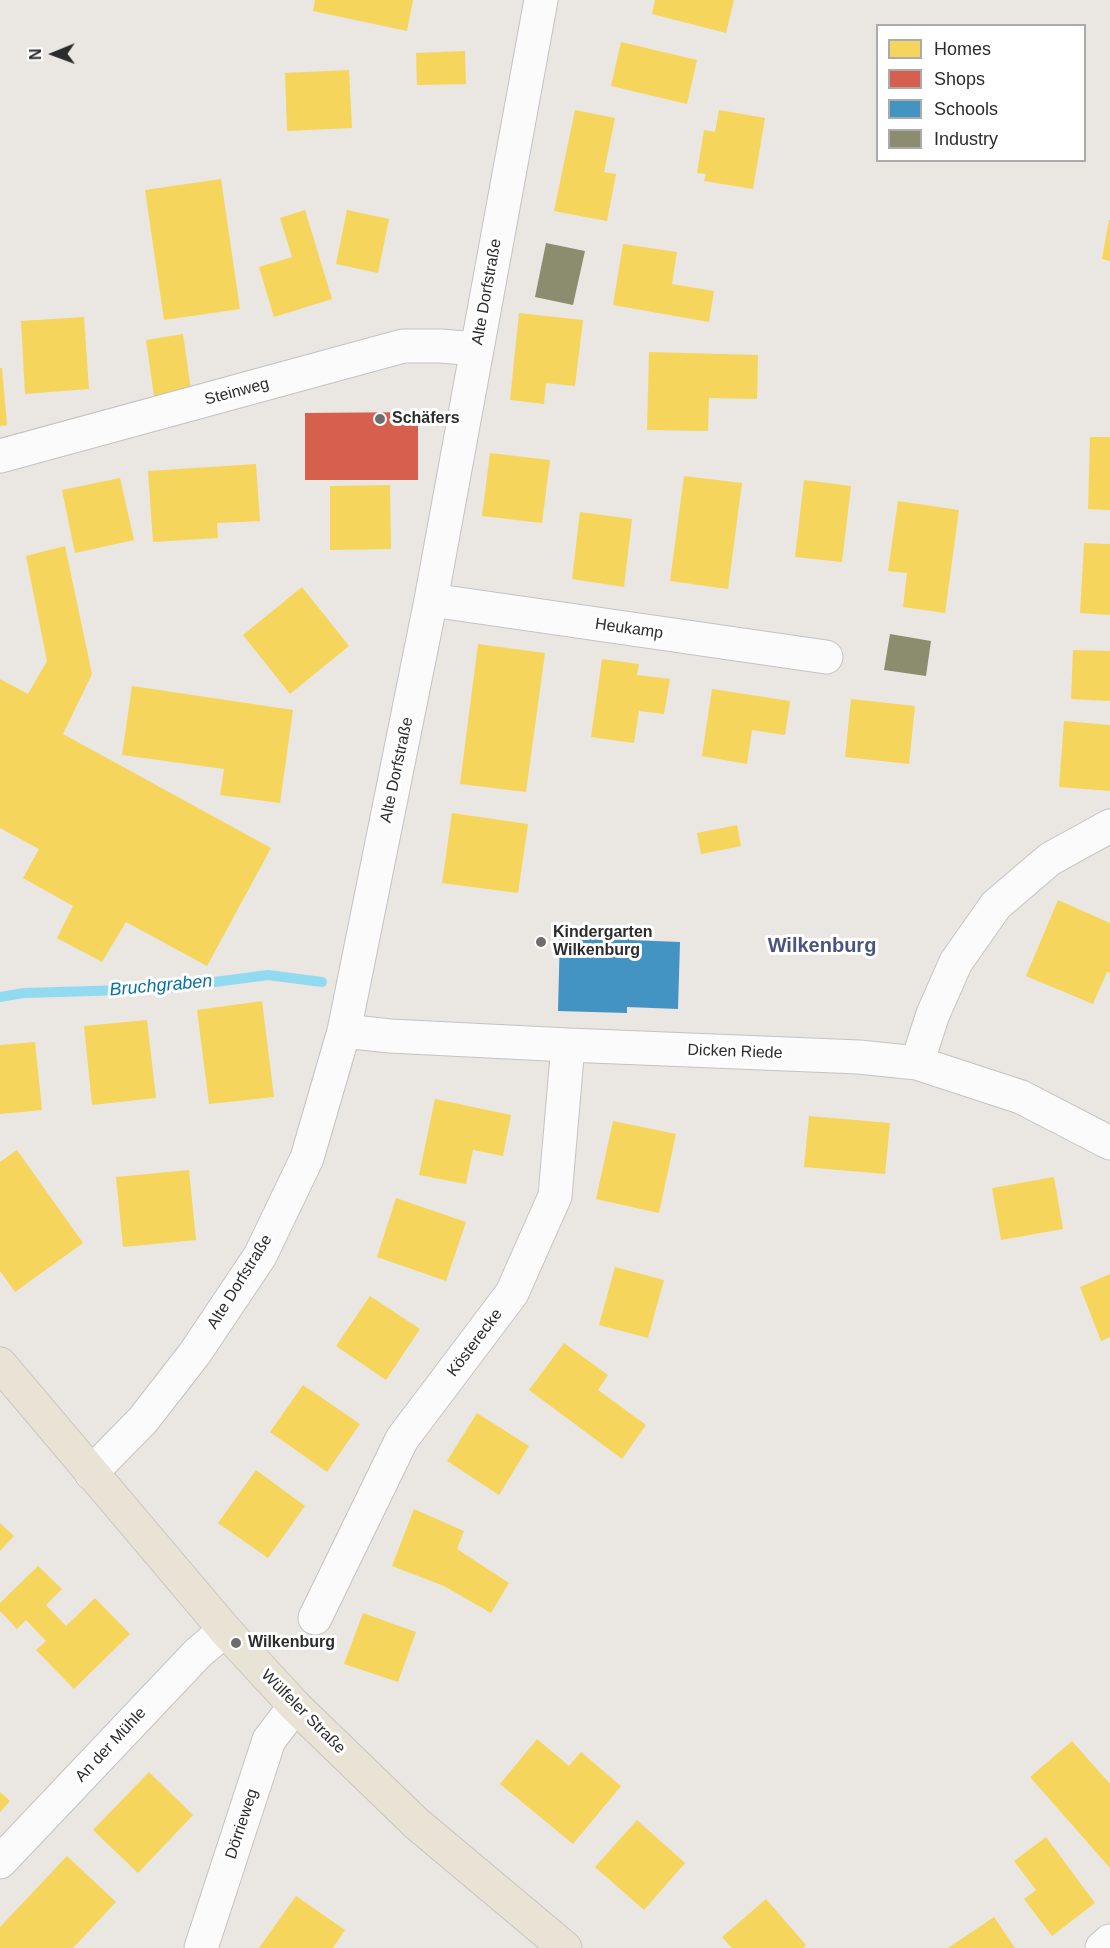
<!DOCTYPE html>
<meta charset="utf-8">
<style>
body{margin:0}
#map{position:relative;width:1110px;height:1948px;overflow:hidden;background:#eae6e2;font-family:Helvetica,sans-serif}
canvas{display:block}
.legend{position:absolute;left:876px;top:24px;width:210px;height:138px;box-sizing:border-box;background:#fff;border:2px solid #ababab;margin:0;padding:8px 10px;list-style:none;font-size:18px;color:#2c2c2c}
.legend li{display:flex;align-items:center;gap:12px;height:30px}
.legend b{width:30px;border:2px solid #ababab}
.north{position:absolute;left:24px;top:24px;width:60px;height:60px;-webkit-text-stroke:4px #fff;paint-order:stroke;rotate:269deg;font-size:16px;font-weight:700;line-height:24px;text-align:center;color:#2c2c2c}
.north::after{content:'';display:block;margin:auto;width:21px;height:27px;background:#2c2c2c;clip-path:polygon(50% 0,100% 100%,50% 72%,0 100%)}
</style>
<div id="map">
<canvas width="1110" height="1948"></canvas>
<ul class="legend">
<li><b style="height:16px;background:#f6d55c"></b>Homes</li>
<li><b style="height:16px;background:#d6604d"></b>Shops</li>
<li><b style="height:16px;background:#4393c3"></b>Schools</li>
<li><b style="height:16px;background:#8c8c6e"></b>Industry</li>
</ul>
<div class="north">N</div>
</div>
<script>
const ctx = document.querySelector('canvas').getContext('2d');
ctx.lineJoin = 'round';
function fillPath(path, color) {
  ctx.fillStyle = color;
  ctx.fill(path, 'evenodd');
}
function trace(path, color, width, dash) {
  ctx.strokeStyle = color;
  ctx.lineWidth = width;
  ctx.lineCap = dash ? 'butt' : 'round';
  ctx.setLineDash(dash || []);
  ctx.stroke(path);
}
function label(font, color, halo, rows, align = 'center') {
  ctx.font = font + ' Helvetica,sans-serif';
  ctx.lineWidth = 6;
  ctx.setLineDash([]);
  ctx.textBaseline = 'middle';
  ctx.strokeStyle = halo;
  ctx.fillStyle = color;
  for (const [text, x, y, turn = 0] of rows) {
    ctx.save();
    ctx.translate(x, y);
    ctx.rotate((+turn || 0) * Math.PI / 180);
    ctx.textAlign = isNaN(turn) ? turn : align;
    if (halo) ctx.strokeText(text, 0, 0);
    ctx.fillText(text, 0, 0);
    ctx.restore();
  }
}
fillPath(new Path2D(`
 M 315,0 L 413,0 L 407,31 L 313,11 Z
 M 655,0 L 734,0 L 726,33 L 652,14 Z
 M 621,42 L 697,60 L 687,104 L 611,86 Z
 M 465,51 L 466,84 L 417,85 L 416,53 Z
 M 349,70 L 352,128 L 287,131 L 285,73 Z
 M 575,110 L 615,118 L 604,172 L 616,174 L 607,221 L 554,211 Z
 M 719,110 L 765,118 L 753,189 L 704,181 L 706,174 L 697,173 L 704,130 L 715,132 Z
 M 221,179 L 240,309 L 164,320 L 145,190 Z
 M 305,210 L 332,299 L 274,317 L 259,267 L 292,257 L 280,218 Z
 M 347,210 L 389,219 L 378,273 L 336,264 Z
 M 1109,220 L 1110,220 L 1110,261 L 1102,259 Z
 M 623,244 L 677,252 L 672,284 L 714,291 L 709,322 L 613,305 Z
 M 519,313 L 583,320 L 575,386 L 546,383 L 544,404 L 510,400 Z
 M 84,317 L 89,389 L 25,394 L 21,321 Z
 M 183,334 L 191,390 L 154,396 L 146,340 Z
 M 649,352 L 758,355 L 757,399 L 709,398 L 708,431 L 647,430 Z
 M 0,368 L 2,368 L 7,425 L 0,426 Z
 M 1090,437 L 1110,437 L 1110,510 L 1088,509 Z
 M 490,453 L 550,460 L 542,523 L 482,516 Z
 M 256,464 L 260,521 L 217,523 L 218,538 L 153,542 L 148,471 Z
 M 684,476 L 742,483 L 728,589 L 670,581 Z
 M 120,478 L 134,540 L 75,553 L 62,490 Z
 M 804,480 L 851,486 L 842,562 L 795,557 Z
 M 390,485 L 391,549 L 330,550 L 330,486 Z
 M 898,501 L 959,510 L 945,613 L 903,607 L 907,573 L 888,571 Z
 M 580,512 L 632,519 L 624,587 L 572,579 Z
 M 1084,543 L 1110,544 L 1110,615 L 1080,613 Z
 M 65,546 L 92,674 L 63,734 L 271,848 L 207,966 L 126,922 L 102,962 L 57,938 L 73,906 L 23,878 L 39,849 L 0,828 L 0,679 L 28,694 L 47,661 L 26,556 Z
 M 302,587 L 349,646 L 290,694 L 243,635 Z
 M 478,644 L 545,653 L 526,792 L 460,784 Z
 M 1073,650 L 1110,651 L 1110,701 L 1071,699 Z
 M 602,659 L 639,664 L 637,675 L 670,679 L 664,714 L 639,711 L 634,743 L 591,737 Z
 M 132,686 L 293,710 L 280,803 L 220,795 L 224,769 L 122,755 Z
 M 712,689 L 790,701 L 785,735 L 752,730 L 747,764 L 702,756 Z
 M 851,699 L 915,706 L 909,764 L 845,757 Z
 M 1064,721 L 1110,725 L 1110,791 L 1059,787 Z
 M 452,813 L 528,824 L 518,893 L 442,883 Z
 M 737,825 L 741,846 L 701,854 L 697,833 Z
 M 1058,900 L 1110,923 L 1110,973 L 1107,972 L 1093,1004 L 1026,976 Z
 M 262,1001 L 274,1097 L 209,1104 L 197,1010 Z
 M 147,1020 L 156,1098 L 92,1105 L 84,1026 Z
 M 35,1042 L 42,1110 L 0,1114 L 0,1045 Z
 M 435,1099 L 511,1115 L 503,1156 L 473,1150 L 466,1184 L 419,1175 Z
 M 809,1116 L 890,1123 L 885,1174 L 804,1167 Z
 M 613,1121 L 676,1134 L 659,1213 L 596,1199 Z
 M 17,1150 L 83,1243 L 15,1292 L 0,1271 L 0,1162 Z
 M 189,1170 L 196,1240 L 123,1247 L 116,1177 Z
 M 1054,1177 L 1063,1229 L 1001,1240 L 992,1188 Z
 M 396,1198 L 466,1222 L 446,1281 L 377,1257 Z
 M 615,1267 L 664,1280 L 648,1338 L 599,1325 Z
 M 1110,1274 L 1110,1337 L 1101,1341 L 1080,1287 Z
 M 370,1296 L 420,1329 L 386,1380 L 336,1346 Z
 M 564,1343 L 608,1375 L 598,1390 L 646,1425 L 622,1459 L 529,1390 Z
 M 303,1385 L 360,1424 L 327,1472 L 270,1432 Z
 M 477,1413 L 529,1446 L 499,1495 L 447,1461 Z
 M 256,1470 L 305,1506 L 268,1558 L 218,1523 Z
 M 414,1509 L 464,1531 L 457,1549 L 509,1583 L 491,1613 L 444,1586 L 392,1566 Z
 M 0,1523 L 14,1536 L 0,1551 Z
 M 38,1566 L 62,1589 L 46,1605 L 66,1626 L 95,1598 L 130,1634 L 74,1689 L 36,1650 L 46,1641 L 26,1620 L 17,1629 L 0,1611 L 0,1603 Z
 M 363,1613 L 416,1632 L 398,1682 L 344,1664 Z
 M 537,1739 L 569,1766 L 581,1752 L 621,1786 L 573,1844 L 500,1784 Z
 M 1072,1741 L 1110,1784 L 1110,1868 L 1030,1777 Z
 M 149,1772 L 193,1815 L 138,1873 L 93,1830 Z
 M 0,1792 L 10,1801 L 0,1812 Z
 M 637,1820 L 685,1863 L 644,1910 L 595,1867 Z
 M 1046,1837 L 1095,1903 L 1052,1936 L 1024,1899 L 1036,1890 L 1014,1861 Z
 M 67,1856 L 116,1902 L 73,1948 L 0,1948 L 0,1927 Z
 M 296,1896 L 345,1930 L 333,1948 L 259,1948 Z
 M 766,1899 L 806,1945 L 803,1948 L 732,1948 L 722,1937 Z
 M 994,1917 L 1015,1948 L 948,1948 Z`), '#f6d55c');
fillPath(new Path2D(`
 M 418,412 L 418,480 L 305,480 L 305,413 Z`), '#d6604d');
fillPath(new Path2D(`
 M 560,933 L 630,935 L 629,940 L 680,942 L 678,1009 L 627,1007 L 627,1013 L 558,1011 Z`), '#4393c3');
fillPath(new Path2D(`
 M 546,243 L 585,251 L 573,305 L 535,297 Z
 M 890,634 L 931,641 L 926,676 L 884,670 Z`), '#8c8c6e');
trace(new Path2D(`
 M 0,997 L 24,993 L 161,989 L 268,975 L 322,982`), '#92daef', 10);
const minor = new Path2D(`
 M 0,456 L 403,346 L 441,346 L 476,349
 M 431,600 L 826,657
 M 344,1031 L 390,1036 L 568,1045 L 859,1057 L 917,1063 L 1021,1097 L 1110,1143
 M 917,1063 L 933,1014 L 956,962 L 996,905 L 1050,859 L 1110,826
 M 91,1473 L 143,1420 L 195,1353 L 260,1256 L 307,1158 L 344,1031 L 431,600 L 541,0
 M 315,1618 L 402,1439 L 512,1293 L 555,1196 L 568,1045
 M 0,1862 L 198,1653 L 225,1630
 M 201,1948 L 269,1740 L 295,1706
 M 1102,1948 L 1110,1941`);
const major = new Path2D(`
 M 0,1364 L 225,1630 L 295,1706 L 416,1823 L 565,1948`);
trace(minor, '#c4c3c3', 35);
trace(major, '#c6c4c2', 35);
trace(minor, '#fcfbfb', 33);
trace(major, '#e8e3d4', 33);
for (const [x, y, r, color] of [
 [380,419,6,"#6e6d6c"],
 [541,942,6,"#6e6d6c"],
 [236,1643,6,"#6e6d6c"]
]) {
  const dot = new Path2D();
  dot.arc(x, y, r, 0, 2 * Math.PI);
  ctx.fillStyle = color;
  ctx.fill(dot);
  trace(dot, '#fff', 2);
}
label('16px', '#2c2c2c', '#fff', [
 ["Alte Dorfstraße",487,292,-80],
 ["Steinweg",237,392,-15],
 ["Heukamp",629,629,8],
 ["Alte Dorfstraße",397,770,-78],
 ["Dicken Riede",735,1052,2],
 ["Alte Dorfstraße",240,1282,-58],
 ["Kösterecke",475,1343,-53],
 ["Wülfeler Straße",303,1712,45],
 ["An der Mühle",111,1745,-47],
 ["Dörrieweg",242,1824,-72]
]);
label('bold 16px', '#2c2c2c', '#fff', [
 ["Schäfers",392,419],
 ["Kindergarten",553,933],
 ["Wilkenburg",553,951],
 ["Wilkenburg",248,1643]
], 'left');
label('italic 18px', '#0774a5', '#fff', [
 ["Bruchgraben",161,986,-5]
]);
label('bold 20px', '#4a557f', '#fff', [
 ["Wilkenburg",822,946]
]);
</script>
